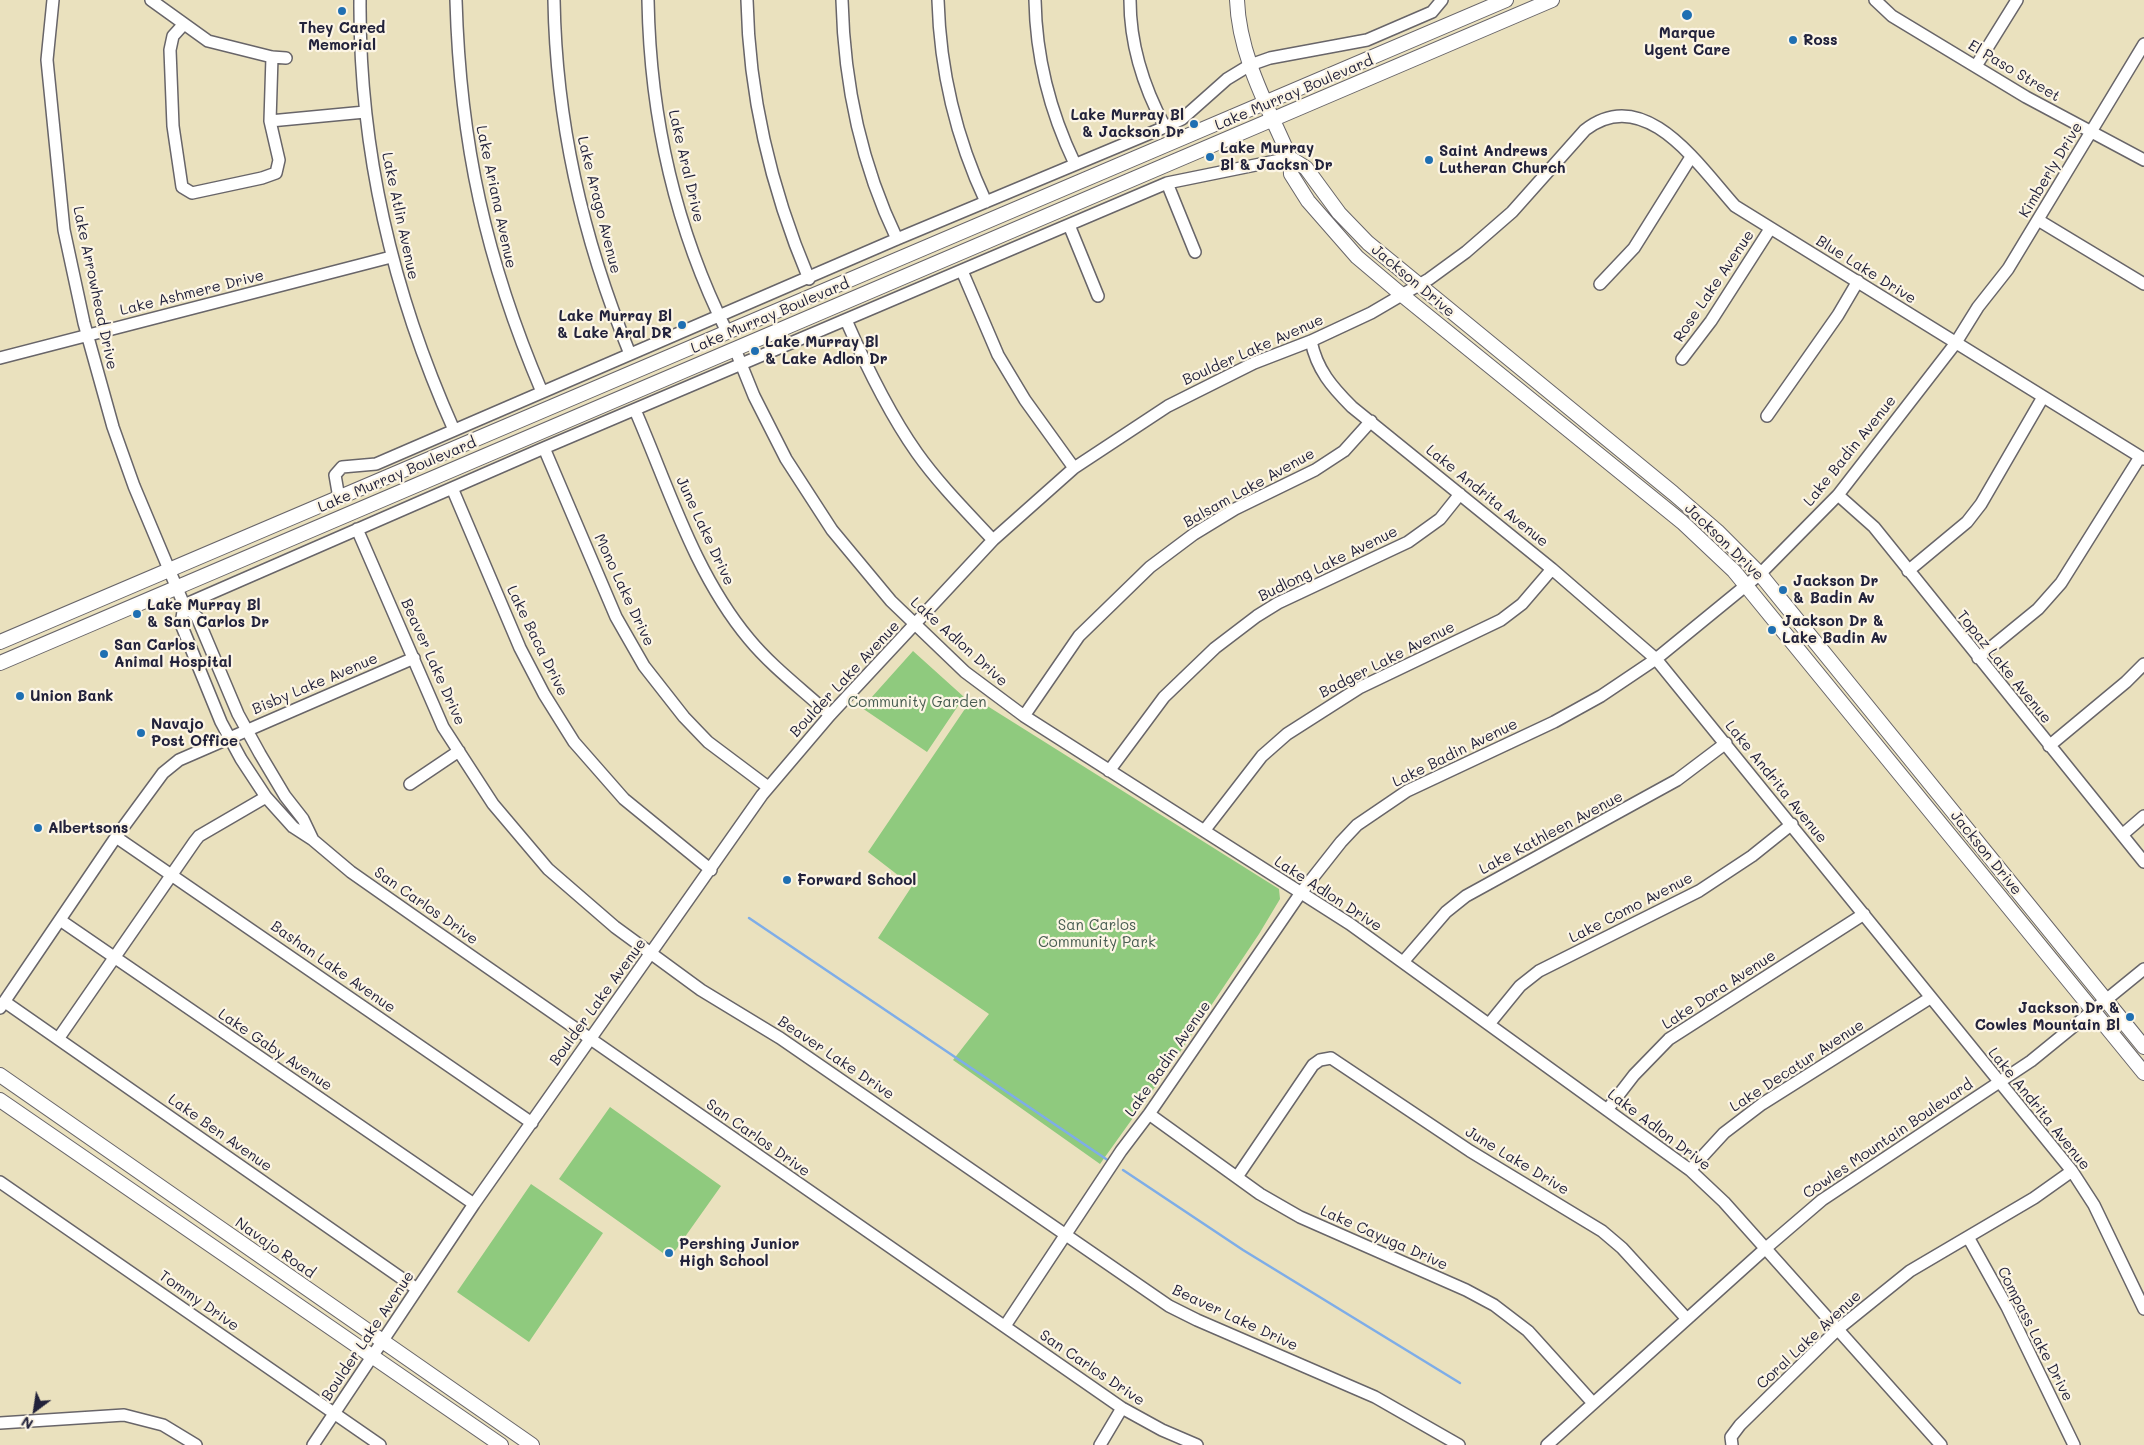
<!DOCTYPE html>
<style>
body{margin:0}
#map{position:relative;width:2144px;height:1445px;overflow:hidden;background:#eae1be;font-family:Mali,sans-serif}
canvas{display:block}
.north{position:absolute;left:10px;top:1385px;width:50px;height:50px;-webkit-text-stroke:4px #fcf5e5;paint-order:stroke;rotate:211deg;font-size:14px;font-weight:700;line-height:20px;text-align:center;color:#22223b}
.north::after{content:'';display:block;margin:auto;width:18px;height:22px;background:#22223b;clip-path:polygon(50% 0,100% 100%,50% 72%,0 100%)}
</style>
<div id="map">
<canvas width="2144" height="1445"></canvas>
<div class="north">N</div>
</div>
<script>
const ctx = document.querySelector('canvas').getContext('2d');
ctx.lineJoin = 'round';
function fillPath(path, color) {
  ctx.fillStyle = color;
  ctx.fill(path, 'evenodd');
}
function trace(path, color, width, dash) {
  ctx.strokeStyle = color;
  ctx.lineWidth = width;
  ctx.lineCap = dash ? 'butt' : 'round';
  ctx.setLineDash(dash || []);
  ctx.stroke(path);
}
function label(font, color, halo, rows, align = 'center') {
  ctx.font = font + ' Mali,sans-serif';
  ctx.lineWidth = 4.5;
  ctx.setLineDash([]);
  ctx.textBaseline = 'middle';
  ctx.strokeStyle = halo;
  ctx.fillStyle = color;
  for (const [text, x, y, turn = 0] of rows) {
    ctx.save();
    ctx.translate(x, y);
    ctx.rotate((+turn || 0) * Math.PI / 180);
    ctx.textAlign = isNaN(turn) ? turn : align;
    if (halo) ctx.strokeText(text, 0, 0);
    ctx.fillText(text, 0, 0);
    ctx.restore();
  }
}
fillPath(new Path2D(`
 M 913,651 L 964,697 L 927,752 L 862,708 Z
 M 973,697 L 1279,889 L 1280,899 L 1259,934 L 1180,1052 L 1100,1164 L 953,1060 L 989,1014 L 878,938 L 912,886 L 868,852 Z
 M 610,1107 L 721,1186 L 670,1258 L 559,1179 Z
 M 531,1184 L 603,1233 L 529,1342 L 457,1292 Z`), '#8fca7e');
trace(new Path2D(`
 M 749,918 L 1109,1161
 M 1123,1170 L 1243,1250 L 1460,1383`), '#7eade8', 2.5);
const minor = new Path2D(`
 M 53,0 L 47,60 L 64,230 L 84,323 L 113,427 L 134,486 L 184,605 L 197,617 L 238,714 L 260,754 L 285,796 L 303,819 L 313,840
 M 151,0 L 208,41 L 272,57 L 286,58
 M 360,0 C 359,149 393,294 454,430
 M 456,0 C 460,143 486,261 542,392
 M 554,0 C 556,123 583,240 630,354
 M 648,0 C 650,115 675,228 727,332
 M 747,0 C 749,98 771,189 809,279
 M 842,0 C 844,83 861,164 897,239
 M 938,0 C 940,71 956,138 986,202
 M 1035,0 C 1036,58 1050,112 1075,164
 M 1130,0 C 1130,45 1144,88 1165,127
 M 1875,0 L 1892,16 L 2026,97 L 2144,160
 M 183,25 L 173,36 L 170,50 L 173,126 L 182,187 L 192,193 L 262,178 L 276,173 L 279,160 L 270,121 L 272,57
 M 1976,66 L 2017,0
 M 270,121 L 365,112
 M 1167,183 L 1195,252
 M 2038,220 L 2144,284
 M 1069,225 L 1098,296
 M 962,271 L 998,355 L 1025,400 L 1074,468
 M 1600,284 L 1634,248 L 1691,157
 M 846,320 C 866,366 888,412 917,453 C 939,484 967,512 993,540
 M 1311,341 C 1317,370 1332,387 1352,407 L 1552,569 L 1656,659 L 2072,1171 L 2094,1205 L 2144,1309
 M 735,349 L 754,396 L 786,459 L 832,530 L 891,601 L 965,672 L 1024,716 L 1350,924 L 1690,1170 L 1724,1202 L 1941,1445
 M 0,358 L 391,257
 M 1682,359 L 1711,321 L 1770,229
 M 635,410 C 669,488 694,573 749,639 C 772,667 803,690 830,715
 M 1767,416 L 1838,315 L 1858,281
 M 544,448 L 616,617 L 644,666 L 684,717 L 708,742 L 768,787
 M 452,488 L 520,648 L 544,694 L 574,742 L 624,799 L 711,870
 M 1838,495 L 1874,527 L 2144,862
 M 339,498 L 335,475 L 342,467 L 376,464 L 897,239 L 1165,127 L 1182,119 L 1227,79 L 1250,65 L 1270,58 L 1367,40 L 1432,12 L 1442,0
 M 357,529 L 443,727 L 493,804 L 548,869 L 615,927 L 701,990 L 780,1038 L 1169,1306 L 1197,1320 L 1375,1397 L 1459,1445
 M 1908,571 L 1967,522 L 1981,504 L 2043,397
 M 184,605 L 181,624 L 221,722 L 241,759 L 266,797 L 293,827 L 313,840 L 351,872 L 428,926 L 1122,1408 L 1162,1430 L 1197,1445
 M 184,605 L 544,448 L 1167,183 L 1290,158
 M 1978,658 L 2038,609 L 2061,583 L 2140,457
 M 1024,716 L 1079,636 L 1150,567 L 1194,534 L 1235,509 L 1315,470 L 1344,451 L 1371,421
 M 2049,746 L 2126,682 L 2144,664
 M 1109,771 L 1164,697 L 1215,648 L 1257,616 L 1278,603 L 1408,542 L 1440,519 L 1460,494
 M 410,784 L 459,751
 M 1204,831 L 1262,756 L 1287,734 L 1359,688 L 1501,620 L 1522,604 L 1552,569
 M 2122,835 L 2144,816
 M 116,837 L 532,1123
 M 60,920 L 474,1204
 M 1403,962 L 1446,912 L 1466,896 L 1677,780 L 1726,743
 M 5,1002 L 417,1289
 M 0,1008 L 116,837 L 163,773 L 179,760 L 414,658
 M 1489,1024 L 1520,986 L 1539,971 L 1699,891 L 1752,856 L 1792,824
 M 58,1039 L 195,841 L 199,836 L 266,797
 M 1607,1110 L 1634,1075 L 1669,1039 L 1864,914
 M 1149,1114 L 1260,1194 L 1300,1217 L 1466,1290 L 1494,1305 L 1528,1331 L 1593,1403
 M 1690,1170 L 1724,1133 L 1762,1104 L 1930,998
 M 1237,1177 L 1313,1065 L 1320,1060 L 1331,1058 L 1470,1151 L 1602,1231 L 1622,1248 L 1687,1319
 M 0,1182 L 380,1445
 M 1968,1237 L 2007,1307 L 2074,1445
 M 1005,1326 L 1121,1151 L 1149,1114 L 1300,894 L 1341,842 L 1357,825 L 1407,791 L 1554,722 L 1601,696 L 1656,659 L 1760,574 L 1838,495 L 1955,344 L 1978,307 L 2008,269 L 2144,44
 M 0,1423 L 124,1415 L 163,1425 L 196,1445
 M 313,1445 L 474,1204 L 762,795 L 830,715 L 993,540 L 1074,468 L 1168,406 L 1254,363 L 1311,341 L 1371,313 L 1429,279 L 1466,252 L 1512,212 L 1585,130 C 1645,83 1699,166 1735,206 L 2144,459
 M 1100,1445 L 1122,1408
 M 1547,1445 L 1766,1248 L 1822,1200 L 2031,1061 L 2144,969
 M 1732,1445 L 1731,1437 L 1740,1425 L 1838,1329 L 1910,1271 L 2034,1198 L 2072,1171`);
const major = new Path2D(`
 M 1237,0 C 1239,56 1268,107 1290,158 L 1291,174 L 1308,201 L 1357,257 L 1402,295 L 1682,522 L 1734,571 L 2144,1073
 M 1290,158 L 1306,168 L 1339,213 L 1368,243 L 1673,493 L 1717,531 L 1760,574 L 2144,1047
 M 0,642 L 1506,0
 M 0,663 L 1552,0
 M 0,1075 L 532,1445
 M 0,1100 L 501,1445`);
trace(minor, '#686569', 14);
trace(major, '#686569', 16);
trace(minor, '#fff', 11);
trace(major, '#fff', 14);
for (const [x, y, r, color] of [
 [342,11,5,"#1f6fb2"],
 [1687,15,6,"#1f6fb2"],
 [1793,40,5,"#1f6fb2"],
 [1194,124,5,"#1f6fb2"],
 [1210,157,5,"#1f6fb2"],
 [1429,160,5,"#1f6fb2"],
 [682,325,5,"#1f6fb2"],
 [755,351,5,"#1f6fb2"],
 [1783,590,5,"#1f6fb2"],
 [137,614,5,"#1f6fb2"],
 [1772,630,5,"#1f6fb2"],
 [104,654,5,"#1f6fb2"],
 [20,696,5,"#1f6fb2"],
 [141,733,5,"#1f6fb2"],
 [38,828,5,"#1f6fb2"],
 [787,880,5,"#1f6fb2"],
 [2130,1017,5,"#1f6fb2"],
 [669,1253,5,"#1f6fb2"]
]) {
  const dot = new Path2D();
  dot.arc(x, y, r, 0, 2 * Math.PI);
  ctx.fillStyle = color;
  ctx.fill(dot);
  trace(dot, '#fcf5e5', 2);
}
label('bold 15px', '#22223b', '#fcf5e5', [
 ["They Cared",342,28,"center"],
 ["Memorial",342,45,"center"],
 ["Marque",1687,33,"center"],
 ["Ugent Care",1687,50,"center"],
 ["Ross",1803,40],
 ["Lake Murray Bl",1184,115,"right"],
 ["& Jackson Dr",1184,132,"right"],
 ["Lake Murray",1220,148],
 ["Bl & Jacksn Dr",1220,165],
 ["Saint Andrews",1439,151],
 ["Lutheran Church",1439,168],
 ["Lake Murray Bl",672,316,"right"],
 ["& Lake Aral DR",672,333,"right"],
 ["Lake Murray Bl",765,342],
 ["& Lake Adlon Dr",765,359],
 ["Jackson Dr",1793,581],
 ["& Badin Av",1793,598],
 ["Lake Murray Bl",147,605],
 ["& San Carlos Dr",147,622],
 ["Jackson Dr &",1782,621],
 ["Lake Badin Av",1782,638],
 ["San Carlos",114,645],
 ["Animal Hospital",114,662],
 ["Union Bank",30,696],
 ["Navajo",151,724],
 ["Post Office",151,741],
 ["Albertsons",48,828],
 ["Forward School",797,880],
 ["Jackson Dr &",2120,1008,"right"],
 ["Cowles Mountain Bl",2120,1025,"right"],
 ["Pershing Junior",679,1244],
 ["High School",679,1261]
], 'left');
label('15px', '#22223b', '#fcf5e5', [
 ["El Paso Street",2014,71,31],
 ["Lake Murray Boulevard",1294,93,-23],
 ["Lake Aral Drive",686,166,77],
 ["Kimberly Drive",2051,170,-59],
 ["Lake Ariana Avenue",496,197,78],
 ["Lake Arago Avenue",599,205,76],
 ["Lake Atlin Avenue",400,216,78],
 ["Blue Lake Drive",1866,270,32],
 ["Jackson Drive",1413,281,40],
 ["Rose Lake Avenue",1714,286,-56],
 ["Lake Arrowhead Drive",95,288,78],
 ["Lake Ashmere Drive",192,293,-14],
 ["Lake Murray Boulevard",770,316,-23],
 ["Boulder Lake Avenue",1253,350,-24],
 ["Lake Badin Avenue",1850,451,-51],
 ["Lake Murray Boulevard",397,475,-23],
 ["Balsam Lake Avenue",1249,488,-29],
 ["Lake Andrita Avenue",1487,496,39],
 ["June Lake Drive",705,531,65],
 ["Jackson Drive",1724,542,44],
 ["Budlong Lake Avenue",1328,564,-26],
 ["Mono Lake Drive",624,590,65],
 ["Lake Baca Drive",537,641,64],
 ["Lake Adlon Drive",959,642,42],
 ["Badger Lake Avenue",1387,660,-27],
 ["Beaver Lake Drive",433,662,66],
 ["Topaz Lake Avenue",2004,667,51],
 ["Boulder Lake Avenue",845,679,-47],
 ["Bisby Lake Avenue",315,684,-23],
 ["Lake Badin Avenue",1455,753,-26],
 ["Lake Andrita Avenue",1776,782,51],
 ["Lake Kathleen Avenue",1551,833,-28],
 ["Jackson Drive",1986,853,51],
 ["Lake Adlon Drive",1328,894,33],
 ["San Carlos Drive",426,906,35],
 ["Lake Como Avenue",1631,908,-27],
 ["Bashan Lake Avenue",333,967,35],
 ["Lake Dora Avenue",1719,990,-33],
 ["Boulder Lake Avenue",598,1002,-54],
 ["Lake Gaby Avenue",275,1050,34],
 ["Beaver Lake Drive",836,1058,34],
 ["Lake Badin Avenue",1168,1059,-55],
 ["Lake Decatur Avenue",1797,1066,-33],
 ["Lake Andrita Avenue",2039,1109,51],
 ["Lake Adlon Drive",1659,1130,37],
 ["Lake Ben Avenue",220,1133,35],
 ["San Carlos Drive",758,1138,35],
 ["Cowles Mountain Boulevard",1888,1139,-34],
 ["June Lake Drive",1517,1161,31],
 ["Lake Cayuga Drive",1384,1238,24],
 ["Navajo Road",275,1248,35],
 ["Tommy Drive",199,1301,35],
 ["Beaver Lake Drive",1235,1318,25],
 ["Compass Lake Drive",2035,1334,63],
 ["Boulder Lake Avenue",368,1336,-56],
 ["Coral Lake Avenue",1809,1340,-43],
 ["San Carlos Drive",1092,1368,34]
]);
label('15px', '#485d52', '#fcf5e5', [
 ["Community Garden",917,702],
 ["San Carlos",1097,925],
 ["Community Park",1097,942]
]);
</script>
